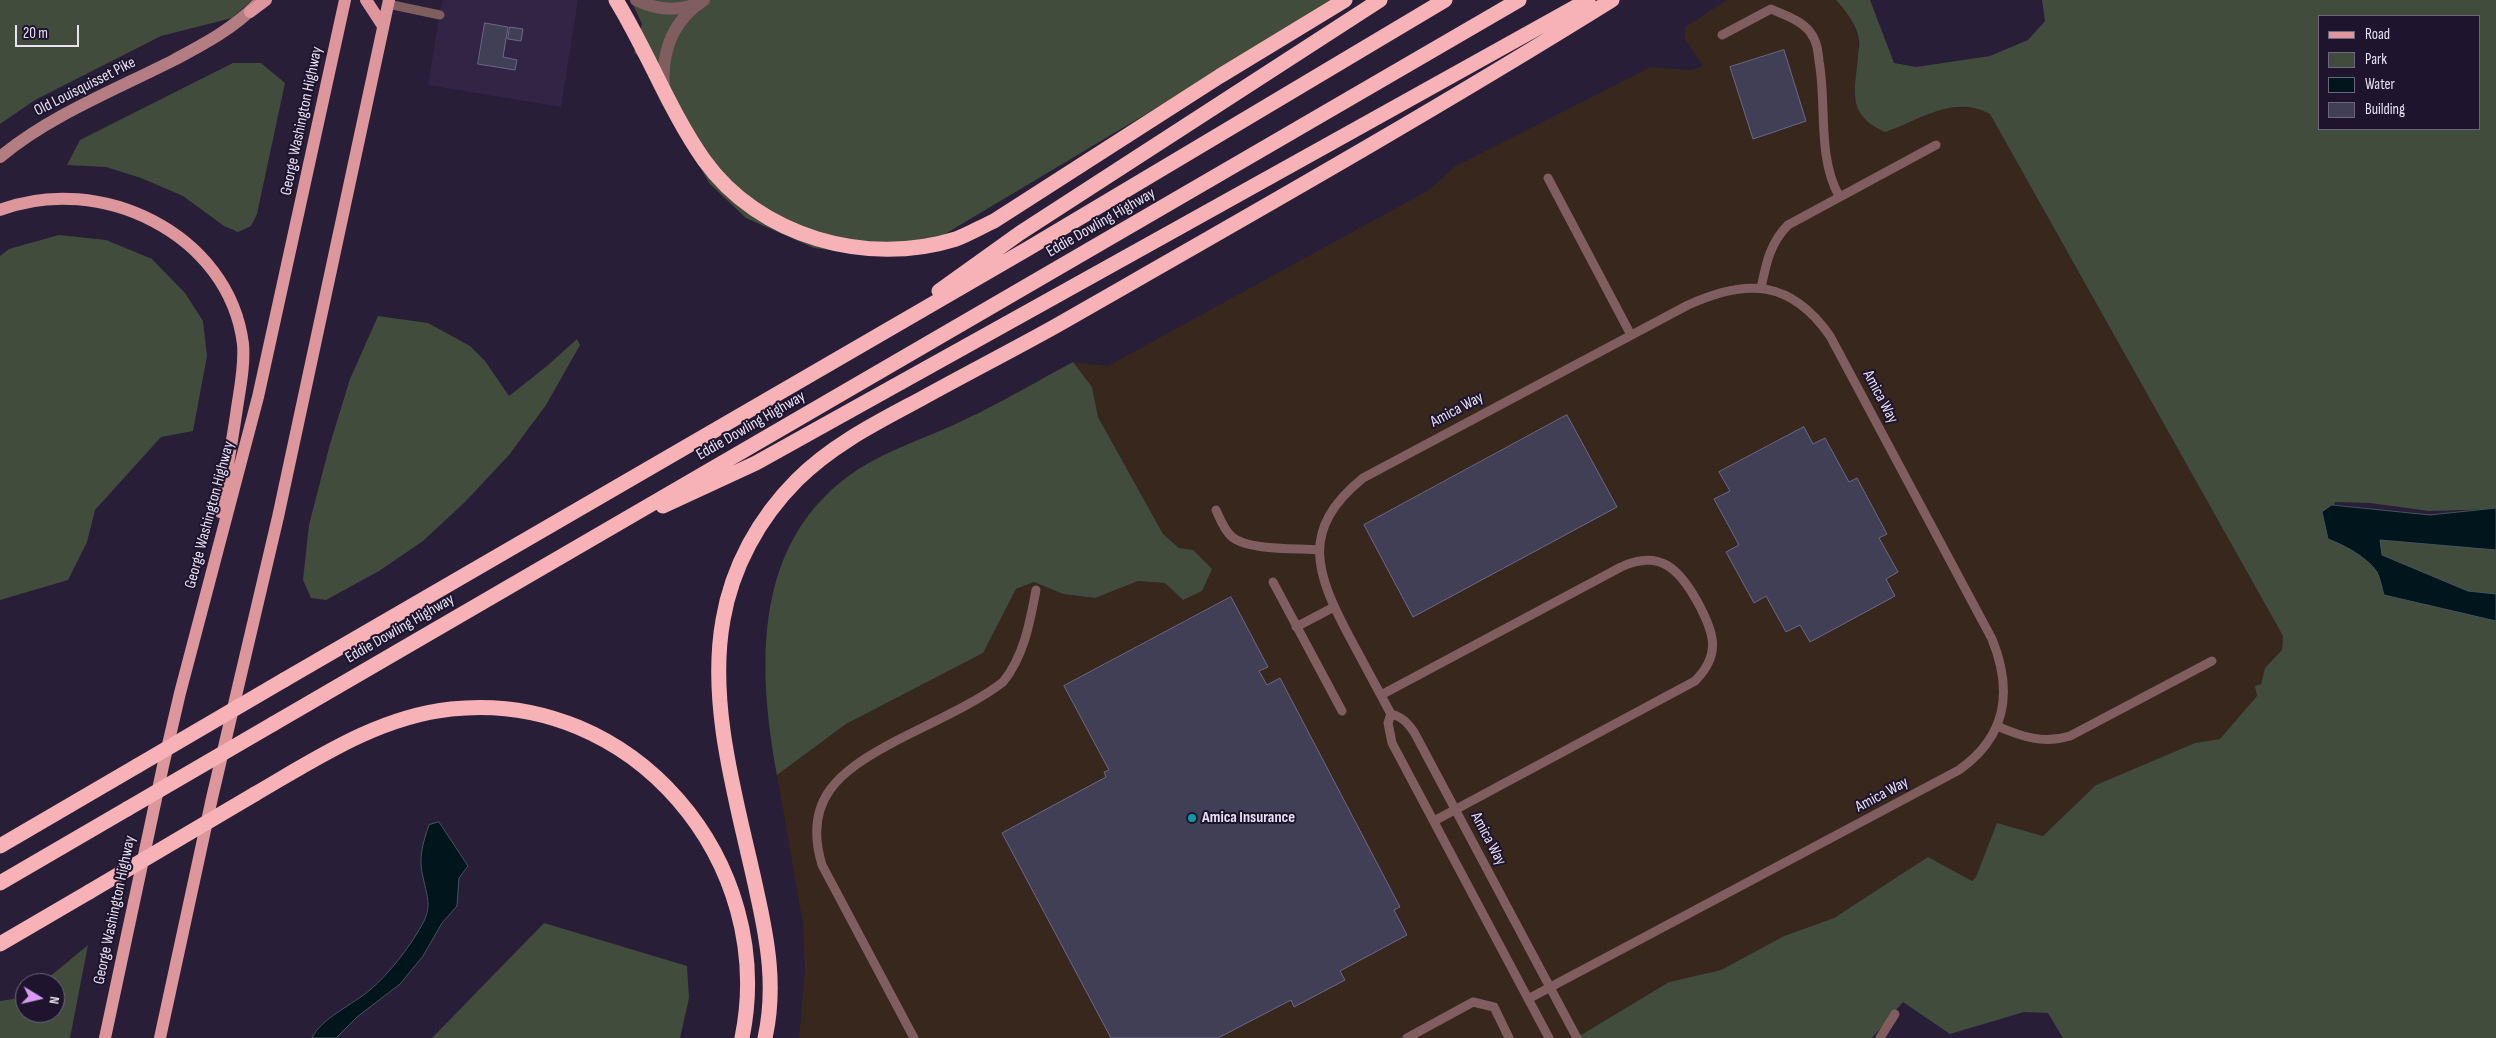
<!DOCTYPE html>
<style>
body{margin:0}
#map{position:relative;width:2496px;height:1038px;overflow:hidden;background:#281e38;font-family:"Sofia Sans Condensed",sans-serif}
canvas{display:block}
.legend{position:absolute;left:2318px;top:15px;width:162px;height:115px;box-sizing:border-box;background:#1e142d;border:1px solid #6e667c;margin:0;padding:6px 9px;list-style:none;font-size:15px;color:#e7e2f3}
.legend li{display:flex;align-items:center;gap:10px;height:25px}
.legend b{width:25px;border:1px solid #6e667c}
.north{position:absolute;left:15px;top:973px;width:50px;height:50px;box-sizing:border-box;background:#1e142d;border:1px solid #6e667c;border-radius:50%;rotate:99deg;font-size:14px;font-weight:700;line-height:20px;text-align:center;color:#e7e2f3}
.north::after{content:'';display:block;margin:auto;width:18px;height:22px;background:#dc99f4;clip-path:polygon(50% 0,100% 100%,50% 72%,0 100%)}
.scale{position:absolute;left:15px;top:25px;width:64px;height:22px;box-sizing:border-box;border:2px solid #e7e2f3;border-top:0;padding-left:6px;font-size:15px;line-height:18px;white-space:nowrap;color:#e7e2f3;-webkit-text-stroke:4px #1e142d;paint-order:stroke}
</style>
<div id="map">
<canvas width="2496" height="1038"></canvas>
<ul class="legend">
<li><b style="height:6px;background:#dd969b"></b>Road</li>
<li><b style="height:14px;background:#414c3c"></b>Park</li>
<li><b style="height:14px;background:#01161c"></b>Water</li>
<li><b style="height:14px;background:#413f56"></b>Building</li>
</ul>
<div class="north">N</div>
<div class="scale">20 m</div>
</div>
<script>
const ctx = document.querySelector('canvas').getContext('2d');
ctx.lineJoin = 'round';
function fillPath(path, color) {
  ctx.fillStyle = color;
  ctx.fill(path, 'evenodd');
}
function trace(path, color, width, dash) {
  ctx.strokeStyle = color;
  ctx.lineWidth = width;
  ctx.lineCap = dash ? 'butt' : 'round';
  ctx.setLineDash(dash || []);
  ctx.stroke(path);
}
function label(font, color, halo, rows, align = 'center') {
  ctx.font = font + ' "Sofia Sans Condensed",sans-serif';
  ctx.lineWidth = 4;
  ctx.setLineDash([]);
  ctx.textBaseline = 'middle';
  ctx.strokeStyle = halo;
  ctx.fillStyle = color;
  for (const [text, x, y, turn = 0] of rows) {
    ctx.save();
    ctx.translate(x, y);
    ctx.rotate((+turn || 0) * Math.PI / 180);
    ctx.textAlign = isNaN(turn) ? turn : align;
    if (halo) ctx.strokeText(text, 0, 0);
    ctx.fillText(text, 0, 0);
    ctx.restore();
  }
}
fillPath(new Path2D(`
 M 1727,0 L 1836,0 L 1850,16 L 1859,41 L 1854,100 L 1898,127 L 1944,108 L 1977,107 L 1990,114 L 2283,636 L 2282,651 L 2265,668 L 2257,696 L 2220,740 L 2195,743 L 2096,785 L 2043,836 L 1997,823 L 1976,877 L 1971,881 L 1928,857 L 1834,918 L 1784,936 L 1721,970 L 1669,982 L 1576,1038 L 799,1038 L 805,971 L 803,924 L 777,775 L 846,724 L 983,653 L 1016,589 L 1034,582 L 1063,594 L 1095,598 L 1138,581 L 1165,583 L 1183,600 L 1193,550 L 1179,548 L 1163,534 L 1098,417 L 1092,387 L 1073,362 L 1108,366 L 1429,190 L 1454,167 L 1651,67 L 1691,70 L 1703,66 L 1685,39 L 1685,27 Z`), '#37271d');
fillPath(new Path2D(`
 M 442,0 L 578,0 L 561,107 L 428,85 Z`), '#312445');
fillPath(new Path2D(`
 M 0,0 L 252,0 L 232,18 L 161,36 L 35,100 L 0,124 Z
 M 631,0 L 1337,0 L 940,237 L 866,255 L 814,248 L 746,218 L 710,184 L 661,103 L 639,57 L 634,53 L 642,24 Z
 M 1836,0 L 1870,0 L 1894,63 L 1916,67 L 1990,56 L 2028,40 L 2045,21 L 2042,0 L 2496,0 L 2496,509 L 2429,511 L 2370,503 L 2335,502 L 2331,515 L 2496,548 L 2496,1038 L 2063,1038 L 2048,1013 L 2024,1012 L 1950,1034 L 1903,1002 L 1872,1038 L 1576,1038 L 1669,982 L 1721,970 L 1784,936 L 1834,918 L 1928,857 L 1972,881 L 1976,877 L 1997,823 L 2043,836 L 2096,785 L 2195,743 L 2220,739 L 2257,696 L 2255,686 L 2261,684 L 2265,668 L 2282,650 L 2283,636 L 1990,114 C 1954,94 1920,120 1885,132 C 1846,114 1855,92 1858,56 C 1858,51 1860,45 1859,40 C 1857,25 1846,11 1836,0 ZM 2320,16 L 2480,16 L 2480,129 L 2320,129 Z
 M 233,63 L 261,63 L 285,83 L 257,214 L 251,226 L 238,232 L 224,226 L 183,196 L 141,178 L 106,167 L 67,165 L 80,140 Z
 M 59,235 L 106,240 L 152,259 L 185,293 L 203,321 L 207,356 L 193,431 L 161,437 L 95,510 L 87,542 L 68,580 L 0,600 L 0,256 L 9,249 Z
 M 378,316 L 428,323 L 470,346 L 485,361 L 509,396 L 547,366 L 577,339 L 580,345 L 546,405 L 509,455 L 465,502 L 423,541 L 379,571 L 326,600 L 311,598 L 303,580 L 309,525 L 330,444 L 350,379 Z
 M 1073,362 L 1092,387 L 1098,417 L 1163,534 L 1179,548 L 1193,550 L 1212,569 L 1202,591 L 1183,600 L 1165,583 L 1138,581 L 1095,598 L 1063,594 L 1034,582 L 1016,589 L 983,653 L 846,724 L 777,775 C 757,665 752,540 857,470 C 891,448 930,437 966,419 C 1003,402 1037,381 1073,362 Z
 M 544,923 L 687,966 L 689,998 L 680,1038 L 432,1038 Z
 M 88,945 L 70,1038 L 0,1038 L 0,1001 L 25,997 L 25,1013 L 55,1013 L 55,983 L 42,983 Z`), '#414c3c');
const water = new Path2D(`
 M 2332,505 L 2430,515 L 2496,508 L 2496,550 L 2380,540 L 2382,555 L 2468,591 L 2496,594 L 2496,621 L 2384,595 C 2382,588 2380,578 2377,572 C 2367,557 2344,545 2328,539 L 2322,512 Z
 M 439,822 L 468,866 L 459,878 L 457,906 L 442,923 L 423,956 L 400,984 L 357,1017 L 336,1038 L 312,1038 C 319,1020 355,1003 370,990 C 389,974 413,943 424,921 C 432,905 426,893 423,877 C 418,859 423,842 429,825 Z`);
fillPath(water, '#01161c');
trace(water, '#46535c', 1);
const building = new Path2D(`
 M 485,23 L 508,27 L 503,57 L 517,60 L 515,70 L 478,64 Z
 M 510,27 L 523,29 L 521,41 L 508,39 Z
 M 1784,50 L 1806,121 L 1753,139 L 1730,67 Z
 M 1567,415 L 1617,507 L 1413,617 L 1364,525 Z
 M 1804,427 L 1813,444 L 1825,438 L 1849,482 L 1857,478 L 1887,534 L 1879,538 L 1898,572 L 1886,579 L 1895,596 L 1810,642 L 1800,625 L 1786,632 L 1766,596 L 1754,603 L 1726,552 L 1739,545 L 1714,499 L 1730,491 L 1719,472 Z
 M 1231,597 L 1268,667 L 1259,671 L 1267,685 L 1280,678 L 1400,907 L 1394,910 L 1407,935 L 1340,971 L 1345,980 L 1294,1007 L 1291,1000 L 1218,1038 L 1111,1038 L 1002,833 L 1106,777 L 1104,772 L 1109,770 L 1064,686 Z`);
fillPath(building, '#413f56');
trace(building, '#6b6888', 1);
trace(new Path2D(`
 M 388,4 L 440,15
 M 1722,35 L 1771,9 C 1784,15 1801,20 1810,32 C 1817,41 1818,51 1819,61 C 1827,105 1817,156 1839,196
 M 1548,178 L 1631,335
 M 1761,288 C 1766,264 1770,243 1788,225 L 1936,145
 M 1216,510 C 1220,519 1224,530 1232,537 C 1249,551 1298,548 1319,550
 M 1273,582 L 1342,711
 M 1296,627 L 1334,607
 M 1381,695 L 1621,567 C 1660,549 1679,569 1697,601 C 1714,632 1722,654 1695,681 L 1434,821
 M 1391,714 C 1402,717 1407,722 1414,732 L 1577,1038
 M 1997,726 C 2022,737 2044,744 2070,736 L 2212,661
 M 1528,999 L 1959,770 C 2007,736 2013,691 1992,639 L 1830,336 C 1791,280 1747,278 1688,305 L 1363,478 C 1299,530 1316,573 1349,636 C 1363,662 1377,688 1391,714 L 1388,723 L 1392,743 L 1549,1038
 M 914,1038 L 822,865 C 802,799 840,771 892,743 C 926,725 975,704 1003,682 C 1024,656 1030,622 1036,590
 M 1407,1038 L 1473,1002 L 1494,1007 L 1509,1038
 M 1880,1038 L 1895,1014`), '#805d5f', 9);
trace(new Path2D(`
 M 636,0 C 655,9 676,12 696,4
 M 664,89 C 661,53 672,21 704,0`), '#805d5f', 12);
trace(new Path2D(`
 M 0,157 C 51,115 115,90 174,60 C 202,45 233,29 256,5`), '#b47d81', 12);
trace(new Path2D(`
 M 366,0 L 383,26
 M 250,12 L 266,0
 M 0,210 C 99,172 229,233 243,344 C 245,368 239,392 236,415 C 231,448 225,480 220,512
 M 105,1038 L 163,766 L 180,693 L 258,397 L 345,0
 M 160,1038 L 212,798 L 278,517 L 389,0`), '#dd969b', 12);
trace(new Path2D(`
 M 616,0 C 648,52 669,110 704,160 C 759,237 867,267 956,239 C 969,234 981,227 994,221 L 1220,76 L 1345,0
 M 939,291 L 1020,233 L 1380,0
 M 663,506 L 756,463 L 1588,0
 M 284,680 L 1029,248 L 1445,0
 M 273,724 L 1519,0
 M 255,794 C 317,758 378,717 451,709 C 633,689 778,862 742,1038
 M 0,846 L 137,766
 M 0,883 L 127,809
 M 0,944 L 89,892
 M 765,1038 C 776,988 768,942 757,893 C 739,808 707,708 723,620 C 732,567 759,518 797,480 C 832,445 876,423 919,400 C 964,375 1009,352 1054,327 C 1241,220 1429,114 1612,0`), '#f7b2b7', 15);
trace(new Path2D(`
 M 137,766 L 284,680
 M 127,809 L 273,724
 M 89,892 L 255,794`), '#f7b2b7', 15);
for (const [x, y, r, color] of [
 [1192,818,5,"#0f9aa8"]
]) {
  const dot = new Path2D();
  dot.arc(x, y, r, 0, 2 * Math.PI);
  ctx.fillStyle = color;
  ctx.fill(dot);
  trace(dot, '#1e142d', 2);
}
label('16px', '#e7e2f3', '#1e142d', [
 ["Old Louisquisset Pike",85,87,-27],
 ["George Washington Highway",302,121,-78],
 ["Eddie Dowling Highway",1101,223,-30],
 ["Amica Way",1880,397,62],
 ["Amica Way",1457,410,-28],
 ["Eddie Dowling Highway",751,426,-30],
 ["George Washington Highway",210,515,-75],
 ["Eddie Dowling Highway",400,629,-30],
 ["Amica Way",1882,795,-28],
 ["Amica Way",1488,839,62],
 ["George Washington Highway",115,910,-78]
]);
label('bold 16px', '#e7e2f3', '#1e142d', [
 ["Amica Insurance",1202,818]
], 'left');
</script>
